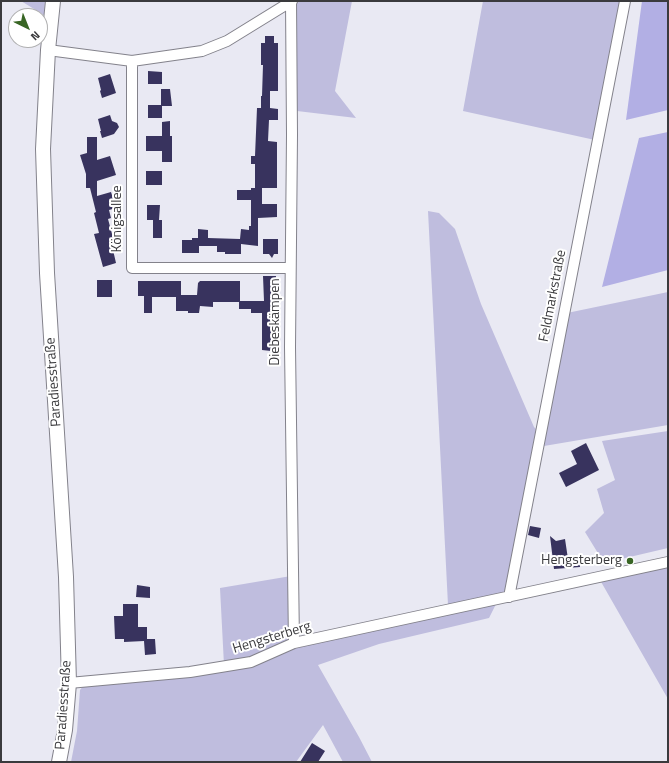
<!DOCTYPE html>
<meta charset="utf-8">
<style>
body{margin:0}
#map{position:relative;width:669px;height:763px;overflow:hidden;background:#e9e9f3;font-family:"Titillium Web",sans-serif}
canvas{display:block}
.frame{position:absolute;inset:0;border:2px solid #3a3a3d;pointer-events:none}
.north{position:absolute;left:8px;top:8px;width:40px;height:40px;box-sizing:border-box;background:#fff;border:1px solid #b0b0b1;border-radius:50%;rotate:137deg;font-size:11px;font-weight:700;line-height:16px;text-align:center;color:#3a3a3d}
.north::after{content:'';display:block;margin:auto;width:14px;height:18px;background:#386524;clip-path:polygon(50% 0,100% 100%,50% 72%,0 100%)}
</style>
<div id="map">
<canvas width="669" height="763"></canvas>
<div class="frame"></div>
<div class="north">N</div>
</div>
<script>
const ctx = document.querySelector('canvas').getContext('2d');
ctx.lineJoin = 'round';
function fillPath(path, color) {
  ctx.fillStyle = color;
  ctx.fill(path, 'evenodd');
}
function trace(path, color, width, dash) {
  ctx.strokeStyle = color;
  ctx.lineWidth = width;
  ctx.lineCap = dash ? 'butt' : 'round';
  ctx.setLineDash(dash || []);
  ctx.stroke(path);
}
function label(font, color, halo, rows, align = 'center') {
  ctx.font = font + ' "Titillium Web",sans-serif';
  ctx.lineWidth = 4;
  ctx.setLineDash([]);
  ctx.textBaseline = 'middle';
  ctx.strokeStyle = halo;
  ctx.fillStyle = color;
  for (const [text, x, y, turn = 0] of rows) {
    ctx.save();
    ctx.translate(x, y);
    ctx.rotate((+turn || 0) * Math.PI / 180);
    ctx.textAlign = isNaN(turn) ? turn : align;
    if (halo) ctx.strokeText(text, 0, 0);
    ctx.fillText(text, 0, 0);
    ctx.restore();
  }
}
fillPath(new Path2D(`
 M 21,1 L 45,1 L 44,15 Z
 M 300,1 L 352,1 L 335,91 L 356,118 L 297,111 L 297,3 Z
 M 483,1 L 621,1 L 595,140 L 463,111 Z
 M 428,211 L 439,213 L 455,229 L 481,304 L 534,427 L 536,429 L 505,593 L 448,605 Z
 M 668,292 L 668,425 L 544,446 L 567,313 Z
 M 668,431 L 668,548 L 604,563 L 585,532 L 604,513 L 597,489 L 615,480 L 602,441 Z
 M 668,565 L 668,699 L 600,580 Z
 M 291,576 L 292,642 L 251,661 L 224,665 L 220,588 Z
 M 496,604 L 489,618 L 379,644 L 318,665 L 359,737 L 372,762 L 343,762 L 323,725 L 296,762 L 71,762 L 77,731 L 80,690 L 84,685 L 190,675 L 298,647 Z`), '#bfbdde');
fillPath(new Path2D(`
 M 642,1 L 668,1 L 668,110 L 626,120 Z
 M 668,132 L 668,270 L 602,287 L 639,138 Z`), '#b2afe4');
fillPath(new Path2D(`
 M 265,36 L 274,36 L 274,43 L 278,43 L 278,91 L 270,91 L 270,108 L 278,109 L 278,120 L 269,120 L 268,141 L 277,142 L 277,188 L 262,188 L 262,204 L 277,204 L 277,217 L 258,218 L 258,246 L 241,244 L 241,254 L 225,254 L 225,252 L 217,252 L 217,246 L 199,246 L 199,253 L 182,253 L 182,240 L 192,240 L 192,238 L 198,238 L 198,229 L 208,230 L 208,238 L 240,239 L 241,229 L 249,230 L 249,226 L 251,226 L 251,200 L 237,200 L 237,190 L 251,190 L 251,188 L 255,188 L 255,164 L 251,164 L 251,156 L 255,156 L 257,108 L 261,108 L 261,96 L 262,96 L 263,65 L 261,65 L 261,43 L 265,43 Z
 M 148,71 L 162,72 L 162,84 L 148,84 Z
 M 110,74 L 116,93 L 102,98 L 100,91 L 101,90 L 98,78 Z
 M 161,89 L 170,89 L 172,106 L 162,106 L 162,118 L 148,118 L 148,105 L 161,105 Z
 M 110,115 L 112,121 L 117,123 L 119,127 L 114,134 L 102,138 L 100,131 L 101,131 L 98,119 Z
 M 170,121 L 170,136 L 172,136 L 172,162 L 162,162 L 162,151 L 146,151 L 146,136 L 162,136 L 162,122 Z
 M 87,137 L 97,137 L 97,160 L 110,156 L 116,175 L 97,181 L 97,196 L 111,192 L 116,208 L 109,210 L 111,218 L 108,219 L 116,249 L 113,250 L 116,263 L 103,267 L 94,234 L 99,233 L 94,213 L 96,212 L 90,188 L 86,188 L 86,174 L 80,155 L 87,153 Z
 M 146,171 L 162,171 L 162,185 L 146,185 Z
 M 147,205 L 160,205 L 159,220 L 162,220 L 162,238 L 153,238 L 153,220 L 147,220 Z
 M 263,239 L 278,239 L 278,254 L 274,254 L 272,258 L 269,254 L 263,254 Z
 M 263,276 L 276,276 L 274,319 L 276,319 L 276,335 L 271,335 L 271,351 L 262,350 L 262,313 L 251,313 L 251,309 L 239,309 L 239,302 L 213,302 L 213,307 L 200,306 L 199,313 L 188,313 L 188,311 L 176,311 L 176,297 L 152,297 L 152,313 L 144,313 L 144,296 L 138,296 L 138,281 L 181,281 L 181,295 L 197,295 L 198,283 L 200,281 L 240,281 L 240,301 L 264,301 Z
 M 97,280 L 112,280 L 112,297 L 97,297 Z
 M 586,443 L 599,470 L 566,487 L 559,473 L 577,464 L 571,451 Z
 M 530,526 L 541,528 L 539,538 L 528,535 Z
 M 550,536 L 556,541 L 565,539 L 568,559 L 579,557 L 580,567 L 554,569 Z
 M 137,585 L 150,587 L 150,598 L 136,597 Z
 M 123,604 L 138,604 L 138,627 L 147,627 L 147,639 L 155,639 L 156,654 L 145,655 L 144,641 L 124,642 L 124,639 L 115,639 L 114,616 L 123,616 Z
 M 312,743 L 325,751 L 318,762 L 300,762 Z`), '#38335e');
const street = new Path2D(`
 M 291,1 L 292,135 L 290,347 L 294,643
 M 48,50 L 132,61 L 202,51 L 227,41 L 292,1
 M 132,61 L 132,268 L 290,268
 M 509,597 L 625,1
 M 69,683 L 190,672 L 251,662 L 294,643 L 668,562`);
const secondary = new Path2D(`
 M 53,1 L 48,50 L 43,149 L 47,273 L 66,577 L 69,683 L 65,730 L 59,762`);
trace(street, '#83828b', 12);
trace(secondary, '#83828b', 16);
trace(street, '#fff', 10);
trace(secondary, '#fff', 14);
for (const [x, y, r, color] of [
 [630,561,4,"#386524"]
]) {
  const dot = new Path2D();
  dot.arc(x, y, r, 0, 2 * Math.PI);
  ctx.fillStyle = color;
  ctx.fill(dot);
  trace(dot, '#fff', 1.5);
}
label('14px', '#3a3a3d', '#fff', [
 ["Königsallee",118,219,-90],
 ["Feldmarkstraße",553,296,-79],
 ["Diebeskämpen",276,322,-90],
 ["Paradiesstraße",54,382,-94],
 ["Hengsterberg",272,638,-17],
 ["Paradiesstraße",64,705,-86]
]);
label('14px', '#3a3a3d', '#fff', [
 ["Hengsterberg",622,561]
], 'right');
</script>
